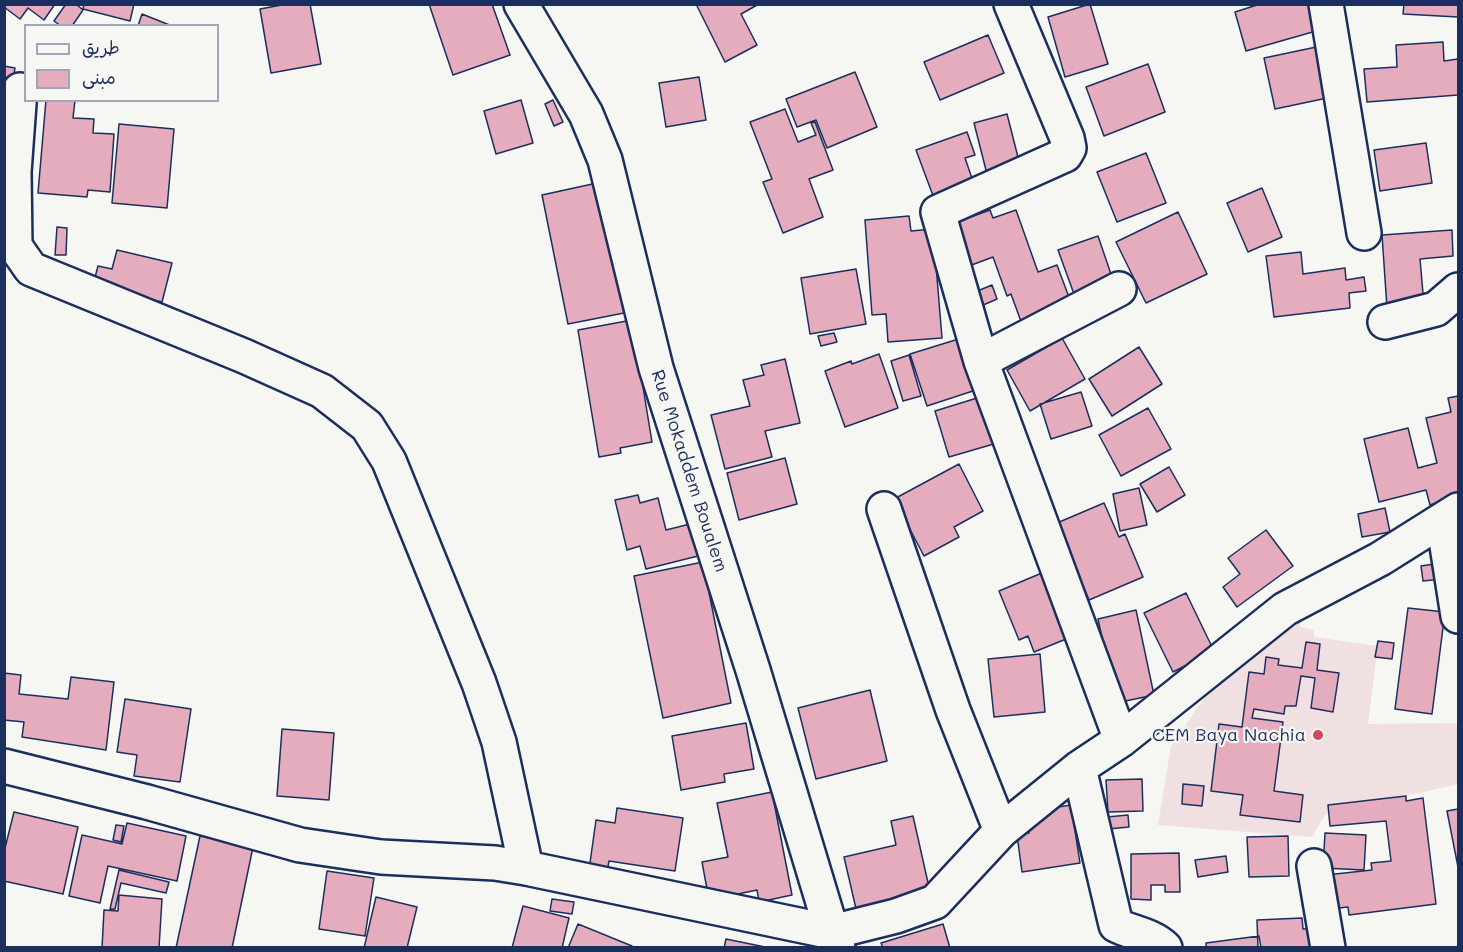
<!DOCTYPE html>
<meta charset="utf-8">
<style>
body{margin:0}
#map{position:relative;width:1463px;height:952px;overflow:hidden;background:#f6f6f2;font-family:Mali,"Playpen Sans Arabic",sans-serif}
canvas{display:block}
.frame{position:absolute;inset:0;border:6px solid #1b2f5e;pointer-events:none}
.legend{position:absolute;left:24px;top:24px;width:195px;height:78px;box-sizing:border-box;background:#f6f6f2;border:2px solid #9ea6b7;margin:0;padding:8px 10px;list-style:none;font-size:18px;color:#1b2f5e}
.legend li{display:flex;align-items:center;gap:12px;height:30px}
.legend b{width:30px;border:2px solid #9ea6b7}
</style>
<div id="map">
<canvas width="1463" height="952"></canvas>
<div class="frame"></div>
<ul class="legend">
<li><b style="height:8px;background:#f6f6f2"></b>طريق</li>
<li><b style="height:16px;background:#e5acbe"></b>مبنى</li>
</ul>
</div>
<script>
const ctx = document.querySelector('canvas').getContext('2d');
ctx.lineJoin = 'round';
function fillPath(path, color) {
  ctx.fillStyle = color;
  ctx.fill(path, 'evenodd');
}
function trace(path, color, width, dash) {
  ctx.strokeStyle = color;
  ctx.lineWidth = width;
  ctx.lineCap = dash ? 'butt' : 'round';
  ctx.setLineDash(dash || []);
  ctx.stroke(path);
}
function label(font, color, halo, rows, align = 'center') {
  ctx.font = font + ' Mali,sans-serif';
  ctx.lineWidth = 4.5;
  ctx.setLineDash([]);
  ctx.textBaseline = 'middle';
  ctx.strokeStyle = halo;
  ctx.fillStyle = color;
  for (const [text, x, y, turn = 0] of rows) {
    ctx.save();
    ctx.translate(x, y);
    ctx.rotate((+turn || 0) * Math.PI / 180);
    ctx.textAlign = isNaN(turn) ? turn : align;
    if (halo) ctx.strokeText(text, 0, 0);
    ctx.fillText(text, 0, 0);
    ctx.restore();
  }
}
fillPath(new Path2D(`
 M 1303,617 L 1300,627 L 1314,630 L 1314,637 L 1378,646 L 1368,724 L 1458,723 L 1458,784 L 1325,815 L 1312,837 L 1158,825 L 1171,746 L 1209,691 L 1244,653 Z`), '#f1e0e2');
const building = new Path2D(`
 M 4,4 L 55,4 L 44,20 L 28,8 L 20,19 L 4,7 Z
 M 66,4 L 76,4 L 83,10 L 72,26 L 61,26 L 54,21 Z
 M 84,4 L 134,4 L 130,21 L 83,9 Z
 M 287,4 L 310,4 L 321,64 L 271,73 L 260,9 Z
 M 429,4 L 492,4 L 510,55 L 453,75 Z
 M 696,4 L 759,4 L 741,14 L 757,45 L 725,62 Z
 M 1090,4 L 1108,64 L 1065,77 L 1048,17 Z
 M 1260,4 L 1331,4 L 1337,25 L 1246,51 L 1235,12 Z
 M 1404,4 L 1458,4 L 1458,17 L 1403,14 Z
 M 142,14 L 172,26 L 138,26 Z
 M 988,35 L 1004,73 L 940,100 L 924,62 Z
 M 1443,42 L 1444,61 L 1458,59 L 1458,95 L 1367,102 L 1364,69 L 1397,67 L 1396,45 Z
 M 1321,46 L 1332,97 L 1275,109 L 1264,58 Z
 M 1148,64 L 1165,112 L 1104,136 L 1086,87 Z
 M 4,66 L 15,68 L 7,118 L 4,118 Z
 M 855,72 L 877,127 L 827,148 L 816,120 L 797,127 L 786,99 Z
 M 699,77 L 706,120 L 666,127 L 659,83 Z
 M 46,100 L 75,100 L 73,118 L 94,119 L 93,133 L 114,134 L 110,192 L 88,190 L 87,197 L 38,193 Z
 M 521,100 L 533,143 L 496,154 L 484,111 Z
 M 553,100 L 563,122 L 554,126 L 545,104 Z
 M 785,109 L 798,142 L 816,135 L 811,123 L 815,122 L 833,170 L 809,179 L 823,217 L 783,233 L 763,182 L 772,179 L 750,122 Z
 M 1007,114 L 1021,169 L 988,178 L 974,123 Z
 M 119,124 L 174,129 L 167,208 L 112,203 Z
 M 967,132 L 975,155 L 965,158 L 975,187 L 935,201 L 916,150 Z
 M 1426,143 L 1432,183 L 1380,191 L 1374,150 Z
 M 1146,153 L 1166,203 L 1117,222 L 1097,172 Z
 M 597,183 L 624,313 L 568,324 L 542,195 Z
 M 1262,188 L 1282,237 L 1248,252 L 1227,203 Z
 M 990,210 L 993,218 L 1016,210 L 1038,272 L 1057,265 L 1073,308 L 1023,327 L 1011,294 L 1007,296 L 993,257 L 969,266 L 954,223 Z
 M 1178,212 L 1207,274 L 1146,303 L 1116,242 Z
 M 909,216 L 911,231 L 933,229 L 942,338 L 888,342 L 886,314 L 872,315 L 865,220 Z
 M 57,227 L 67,228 L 66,255 L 55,255 Z
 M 1452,230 L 1453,256 L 1420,259 L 1424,305 L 1387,308 L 1382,235 Z
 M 1098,236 L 1113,280 L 1074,294 L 1058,250 Z
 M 117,250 L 172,263 L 162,302 L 93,285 L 98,266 L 112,269 Z
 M 1301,252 L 1303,274 L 1345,268 L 1346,280 L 1364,277 L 1366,291 L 1349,293 L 1350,308 L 1274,317 L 1266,256 Z
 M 856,269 L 866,324 L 810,334 L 801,278 Z
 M 992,285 L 997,299 L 981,306 L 975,292 Z
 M 632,320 L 652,442 L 620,448 L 621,453 L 599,457 L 578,330 Z
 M 834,333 L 837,342 L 821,346 L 818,336 Z
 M 965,337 L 982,388 L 927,406 L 910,354 Z
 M 1062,338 L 1085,379 L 1030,411 L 1007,370 Z
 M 1139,347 L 1162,384 L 1112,416 L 1089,379 Z
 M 879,354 L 898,408 L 845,427 L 825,371 L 851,361 L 852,364 Z
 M 909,355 L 921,396 L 903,401 L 891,361 Z
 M 785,359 L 800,423 L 765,431 L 772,457 L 725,469 L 711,415 L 750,406 L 743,380 L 764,375 L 761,365 Z
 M 1081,392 L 1092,426 L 1051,439 L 1040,404 Z
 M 990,394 L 1004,441 L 949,457 L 935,411 Z
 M 1458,396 L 1458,495 L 1430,505 L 1426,490 L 1379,502 L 1364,439 L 1408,428 L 1418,468 L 1437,463 L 1426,418 L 1451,412 L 1448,398 Z
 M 1148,408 L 1171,449 L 1121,476 L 1099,435 Z
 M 785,458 L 797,504 L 739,520 L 727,473 Z
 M 959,464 L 983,511 L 954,527 L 959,537 L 924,556 L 894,499 Z
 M 1169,467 L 1185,495 L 1157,512 L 1140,484 Z
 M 1139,488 L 1147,525 L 1120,531 L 1113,494 Z
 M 638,495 L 640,503 L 658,498 L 666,530 L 694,523 L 702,555 L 646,569 L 640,546 L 627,550 L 615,500 Z
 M 1104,503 L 1119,537 L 1125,534 L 1143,577 L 1089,600 L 1057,523 Z
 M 1385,508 L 1390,532 L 1362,537 L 1358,514 Z
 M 1266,530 L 1293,566 L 1237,607 L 1223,587 L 1240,574 L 1228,558 Z
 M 703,562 L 731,703 L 663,718 L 634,576 Z
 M 1441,563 L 1442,579 L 1423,581 L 1421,566 Z
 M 1049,570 L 1076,635 L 1034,652 L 1028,636 L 1019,640 L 999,591 Z
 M 1186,593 L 1214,651 L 1173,672 L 1144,613 Z
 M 1408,608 L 1445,612 L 1432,714 L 1395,709 Z
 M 1136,610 L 1154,695 L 1116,703 L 1098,619 Z
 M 1378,641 L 1394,643 L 1392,659 L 1375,657 Z
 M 1306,642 L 1320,644 L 1317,670 L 1339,673 L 1333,712 L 1311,708 L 1315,678 L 1301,676 L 1296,706 L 1285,706 L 1284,714 L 1254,709 L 1252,718 L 1283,722 L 1274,791 L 1303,795 L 1300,822 L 1240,815 L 1243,795 L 1211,791 L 1219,724 L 1242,727 L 1249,672 L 1264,674 L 1266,657 L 1279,659 L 1278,665 L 1302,668 Z
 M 1040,654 L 1045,712 L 994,717 L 988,659 Z
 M 4,673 L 21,675 L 19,694 L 68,699 L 71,677 L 114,682 L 106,750 L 22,737 L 24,722 L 4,720 Z
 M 870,690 L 887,761 L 816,779 L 798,708 Z
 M 125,699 L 191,709 L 180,782 L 134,776 L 137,755 L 117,752 Z
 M 746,723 L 754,769 L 724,774 L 725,782 L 681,790 L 672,736 Z
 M 282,729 L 334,733 L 329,800 L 277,796 Z
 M 1142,779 L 1143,811 L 1108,812 L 1106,780 Z
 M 1183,784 L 1204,786 L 1202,806 L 1182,804 Z
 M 772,792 L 792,895 L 759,902 L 757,890 L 709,900 L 702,862 L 728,857 L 717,803 Z
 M 1406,796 L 1406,801 L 1423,798 L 1436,904 L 1349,915 L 1348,907 L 1330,909 L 1326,875 L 1372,870 L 1371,863 L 1391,861 L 1386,821 L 1330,826 L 1328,805 Z
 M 1071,805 L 1080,863 L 1022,872 L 1017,835 L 1029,833 L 1025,812 Z
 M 617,808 L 683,818 L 675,871 L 609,861 L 607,872 L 589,870 L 596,820 L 615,823 Z
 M 1458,809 L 1458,867 L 1447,811 Z
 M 14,812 L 78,827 L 63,894 L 4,881 L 4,852 Z
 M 1128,815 L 1129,827 L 1108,829 L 1107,817 Z
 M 913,816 L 931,896 L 857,913 L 844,857 L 896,845 L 891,821 Z
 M 127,823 L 186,836 L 177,881 L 108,866 L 100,903 L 69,896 L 82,835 L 122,844 Z
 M 116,825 L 124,826 L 121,842 L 113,840 Z
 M 1325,833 L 1366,835 L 1364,870 L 1323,868 Z
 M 200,836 L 253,847 L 232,948 L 176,948 Z
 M 1288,836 L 1289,876 L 1249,877 L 1247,837 Z
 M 1179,853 L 1180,892 L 1165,892 L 1165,885 L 1151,885 L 1151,900 L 1131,899 L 1131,854 Z
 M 1226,856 L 1228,872 L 1198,877 L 1195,860 Z
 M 119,870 L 169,882 L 166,893 L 121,883 L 115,909 L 110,909 Z
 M 327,871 L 374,878 L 365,936 L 319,929 Z
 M 119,895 L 162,899 L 159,948 L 102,948 L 104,910 L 118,911 Z
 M 376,897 L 417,907 L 407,948 L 364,948 Z
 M 552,899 L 574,902 L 572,914 L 550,911 Z
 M 523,906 L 569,918 L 562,948 L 512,948 Z
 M 1302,918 L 1303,929 L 1316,928 L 1317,948 L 1258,948 L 1257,920 Z
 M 578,924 L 632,946 L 631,948 L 568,948 Z
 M 943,924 L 950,948 L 883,948 L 881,943 Z
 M 1259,936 L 1261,948 L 1206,948 L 1206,943 Z
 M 726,939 L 770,948 L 724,948 Z`);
fillPath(building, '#e5acbe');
trace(building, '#1b2f5e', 1.5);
const minor = new Path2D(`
 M 521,4 L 586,114 L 605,160 L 656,368 L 753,670 L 832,932 L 838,948
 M 1011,4 L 1067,138 L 1069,148 L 1065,155 L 938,212 L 981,361 L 1121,740
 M 1326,4 L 1364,233
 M 20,90 L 14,172 L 15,246 L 31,269 L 244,356 L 322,391 L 367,426 L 389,461 L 479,683 L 499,742 L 526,868
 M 1385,322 L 1436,309 L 1458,290
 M 981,361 L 1119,289
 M 884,509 L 953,710 L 1001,831
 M 1443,520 L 1458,616
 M 4,766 L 147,802 L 300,845 L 381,857 L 495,863 L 526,868 L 832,932 L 896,916 L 935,902 L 1001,831 L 1079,768 L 1121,740 L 1285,609 L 1380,559 L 1458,510
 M 1079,768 L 1116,925 C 1132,933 1152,935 1165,948
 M 1314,866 L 1328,948`);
trace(minor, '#1b2f5e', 38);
trace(minor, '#f6f6f2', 33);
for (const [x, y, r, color] of [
 [1318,735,6,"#d1495b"]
]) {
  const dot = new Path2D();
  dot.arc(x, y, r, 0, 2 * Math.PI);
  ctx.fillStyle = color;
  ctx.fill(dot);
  trace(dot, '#f6f6f2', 2);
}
label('18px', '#1b2f5e', '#f6f6f2', [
 ["Rue Mokaddem Boualem",689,471,72]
]);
label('18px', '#1b2f5e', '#f6f6f2', [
 ["CEM Baya Nachia",1306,735]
], 'right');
</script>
